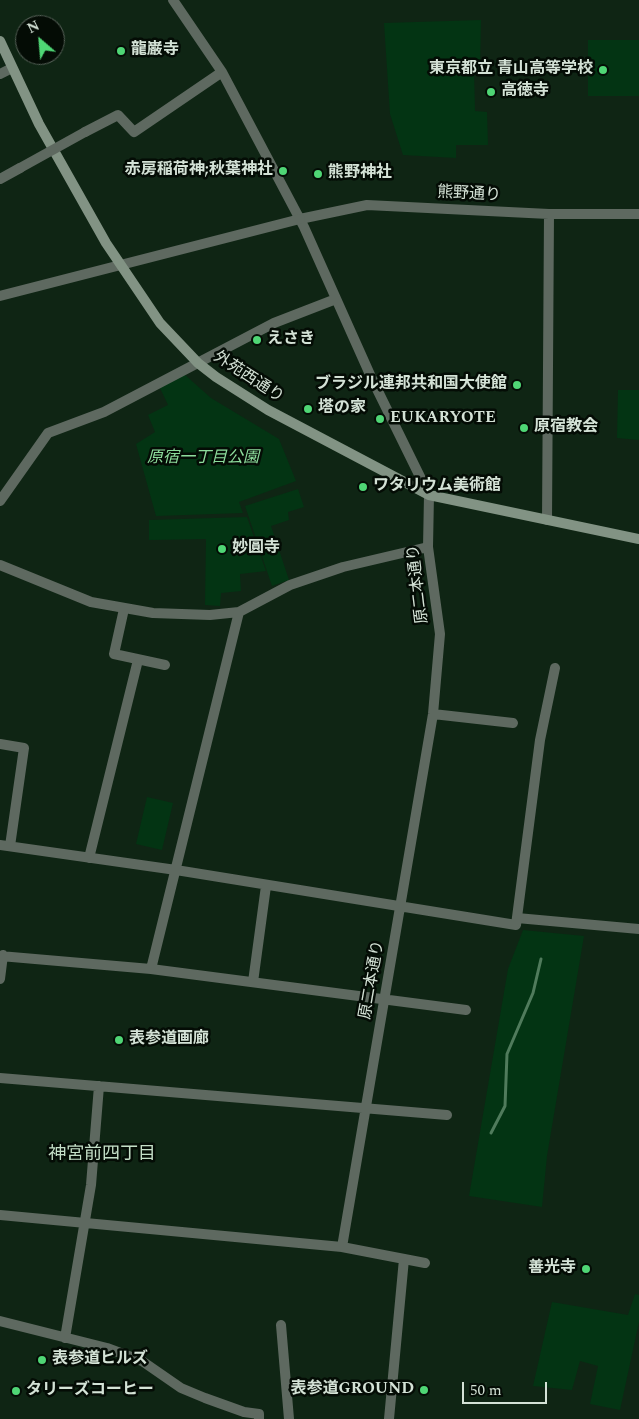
<!DOCTYPE html>
<meta charset="utf-8">
<style>
body{margin:0}
#map{position:relative;width:639px;height:1419px;overflow:hidden;background:#0f2514;font-family:Spectral,serif}
canvas{display:block}
.north{position:absolute;left:15px;top:15px;width:50px;height:50px;box-sizing:border-box;background:#040c05;border:1px solid #576259;border-radius:50%;rotate:333deg;font-size:14px;font-weight:700;line-height:20px;text-align:center;color:#d4e2d6}
.north::after{content:'';display:block;margin:auto;width:18px;height:22px;background:#4fd675;clip-path:polygon(50% 0,100% 100%,50% 72%,0 100%)}
.scale{position:absolute;left:462px;top:1382px;width:85px;height:22px;box-sizing:border-box;border:2px solid #d4e2d6;border-top:0;padding-left:6px;font-size:15px;line-height:18px;white-space:nowrap;color:#d4e2d6;-webkit-text-stroke:4px #040c05;paint-order:stroke}
</style>
<div id="map">
<canvas width="639" height="1419"></canvas>
<div class="north">N</div>
<div class="scale">50 m</div>
</div>
<script>
const ctx = document.querySelector('canvas').getContext('2d');
ctx.lineJoin = 'round';
function fillPath(path, color) {
  ctx.fillStyle = color;
  ctx.fill(path, 'evenodd');
}
function trace(path, color, width, dash) {
  ctx.strokeStyle = color;
  ctx.lineWidth = width;
  ctx.lineCap = dash ? 'butt' : 'round';
  ctx.setLineDash(dash || []);
  ctx.stroke(path);
}
function label(font, color, halo, rows, align = 'center') {
  ctx.font = font + ' Spectral,"Noto Sans JP",serif';
  ctx.lineWidth = 5;
  ctx.setLineDash([]);
  ctx.textBaseline = 'middle';
  ctx.strokeStyle = halo;
  ctx.fillStyle = color;
  for (const [text, x, y, turn = 0] of rows) {
    ctx.save();
    ctx.translate(x, y);
    ctx.rotate((+turn || 0) * Math.PI / 180);
    ctx.textAlign = isNaN(turn) ? turn : align;
    if (halo) ctx.strokeText(text, 0, 0);
    ctx.fillText(text, 0, 0);
    ctx.restore();
  }
}
fillPath(new Path2D(`
 M 481,20 L 480,69 L 474,70 L 475,111 L 487,112 L 488,145 L 456,145 L 456,158 L 403,155 L 390,114 L 384,23 Z
 M 588,40 L 639,40 L 639,96 L 588,96 Z
 M 184,374 L 211,398 L 279,439 L 296,481 L 239,502 L 243,513 L 156,516 L 136,444 L 155,432 L 148,415 L 168,405 L 159,386 Z
 M 618,390 L 639,390 L 639,440 L 617,438 Z
 M 298,489 L 304,507 L 288,512 L 289,520 L 271,526 L 289,580 L 272,586 L 245,506 Z
 M 247,517 L 266,571 L 240,574 L 241,591 L 221,593 L 220,606 L 205,605 L 206,539 L 149,540 L 149,520 Z
 M 147,797 L 173,803 L 162,850 L 136,844 Z
 M 523,930 L 584,936 L 547,1156 L 542,1207 L 469,1196 L 508,969 Z
 M 635,1294 L 639,1295 L 639,1322 L 620,1410 L 590,1404 L 598,1366 L 580,1361 L 572,1390 L 533,1386 L 552,1302 L 628,1315 Z`), '#033413');
trace(new Path2D(`
 M 491,1133 L 505,1106 L 507,1054 L 533,993 L 541,959`), '#507b5c', 3);
trace(new Path2D(`
 M 173,0 L 222,72 L 304,227 L 372,379 L 429,495 L 428,547 L 440,634 L 433,714 L 342,1247
 M 0,74 L 12,68
 M 85,132 L 118,115 L 134,132 L 222,72
 M 0,179 L 20,168
 M 300,219 L 367,205 L 549,214 L 639,214
 M 0,501 L 48,433 L 104,412 L 274,323 L 336,299
 M 547,520 L 549,214
 M 0,565 L 91,602 L 153,613 L 210,615 L 239,612 L 290,585 L 343,567 L 428,547
 M 124,609 L 114,654 L 165,665
 M 433,714 L 513,723
 M 0,744 L 24,748 L 10,846
 M 0,845 L 176,870 L 516,925 L 540,740 L 555,668
 M 89,858 L 138,660
 M 517,918 L 639,929
 M 0,956 L 151,969 L 466,1010
 M 151,969 L 239,612
 M 0,979 L 3,955
 M 253,982 L 266,886
 M 0,1078 L 447,1115
 M 0,1215 L 342,1247 L 425,1263
 M 0,1321 L 107,1348 L 142,1361 L 181,1388 L 205,1398 L 244,1412 L 259,1414 L 259,1419
 M 281,1325 L 289,1419
 M 65,1338 L 91,1185 L 99,1086
 M 389,1419 L 404,1259`), '#5e6960', 10);
trace(new Path2D(`
 M 0,296 L 300,219`), '#5e6960', 10);
trace(new Path2D(`
 M 0,41 L 39,124 L 106,243 L 160,323 L 198,363 L 216,377 L 268,410 L 429,495 L 639,539`), '#829384', 10);
trace(new Path2D(`
 M 20,168 L 85,132`), '#5e6960', 10);
for (const [x, y, r, color] of [
 [121,51,5,"#4fd675"],
 [603,70,5,"#4fd675"],
 [491,92,5,"#4fd675"],
 [283,171,5,"#4fd675"],
 [318,174,5,"#4fd675"],
 [257,340,5,"#4fd675"],
 [517,385,5,"#4fd675"],
 [308,409,5,"#4fd675"],
 [380,419,5,"#4fd675"],
 [524,428,5,"#4fd675"],
 [363,487,5,"#4fd675"],
 [222,549,5,"#4fd675"],
 [119,1040,5,"#4fd675"],
 [586,1269,5,"#4fd675"],
 [42,1360,5,"#4fd675"],
 [424,1390,5,"#4fd675"],
 [16,1391,5,"#4fd675"]
]) {
  const dot = new Path2D();
  dot.arc(x, y, r, 0, 2 * Math.PI);
  ctx.fillStyle = color;
  ctx.fill(dot);
  trace(dot, '#040c05', 2);
}
label('bold 16px', '#d4e2d6', '#040c05', [
 ["龍巌寺",131,51],
 ["東京都立 青山高等学校",593,70,"right"],
 ["高徳寺",501,92],
 ["赤房稲荷神;秋葉神社",273,171,"right"],
 ["熊野神社",328,174],
 ["えさき",267,340],
 ["ブラジル連邦共和国大使館",507,385,"right"],
 ["塔の家",318,409],
 ["EUKARYOTE",390,419],
 ["原宿教会",534,428],
 ["ワタリウム美術館",373,487],
 ["妙圓寺",232,549],
 ["表参道画廊",129,1040],
 ["善光寺",576,1269,"right"],
 ["表参道ヒルズ",52,1360],
 ["表参道GROUND",414,1390,"right"],
 ["タリーズコーヒー",26,1391]
], 'left');
label('16px', '#d4e2d6', '#040c05', [
 ["熊野通り",469,195,3],
 ["外苑西通り",248,378,33],
 ["原二本通り",419,584,-97],
 ["原二本通り",373,980,-80]
]);
label('italic 16px', '#8ddc9c', '#040c05', [
 ["原宿一丁目公園",203,459]
]);
label('18px', '#c3dec6', '#040c05', [
 ["神宮前四丁目",102,1155]
]);
</script>
